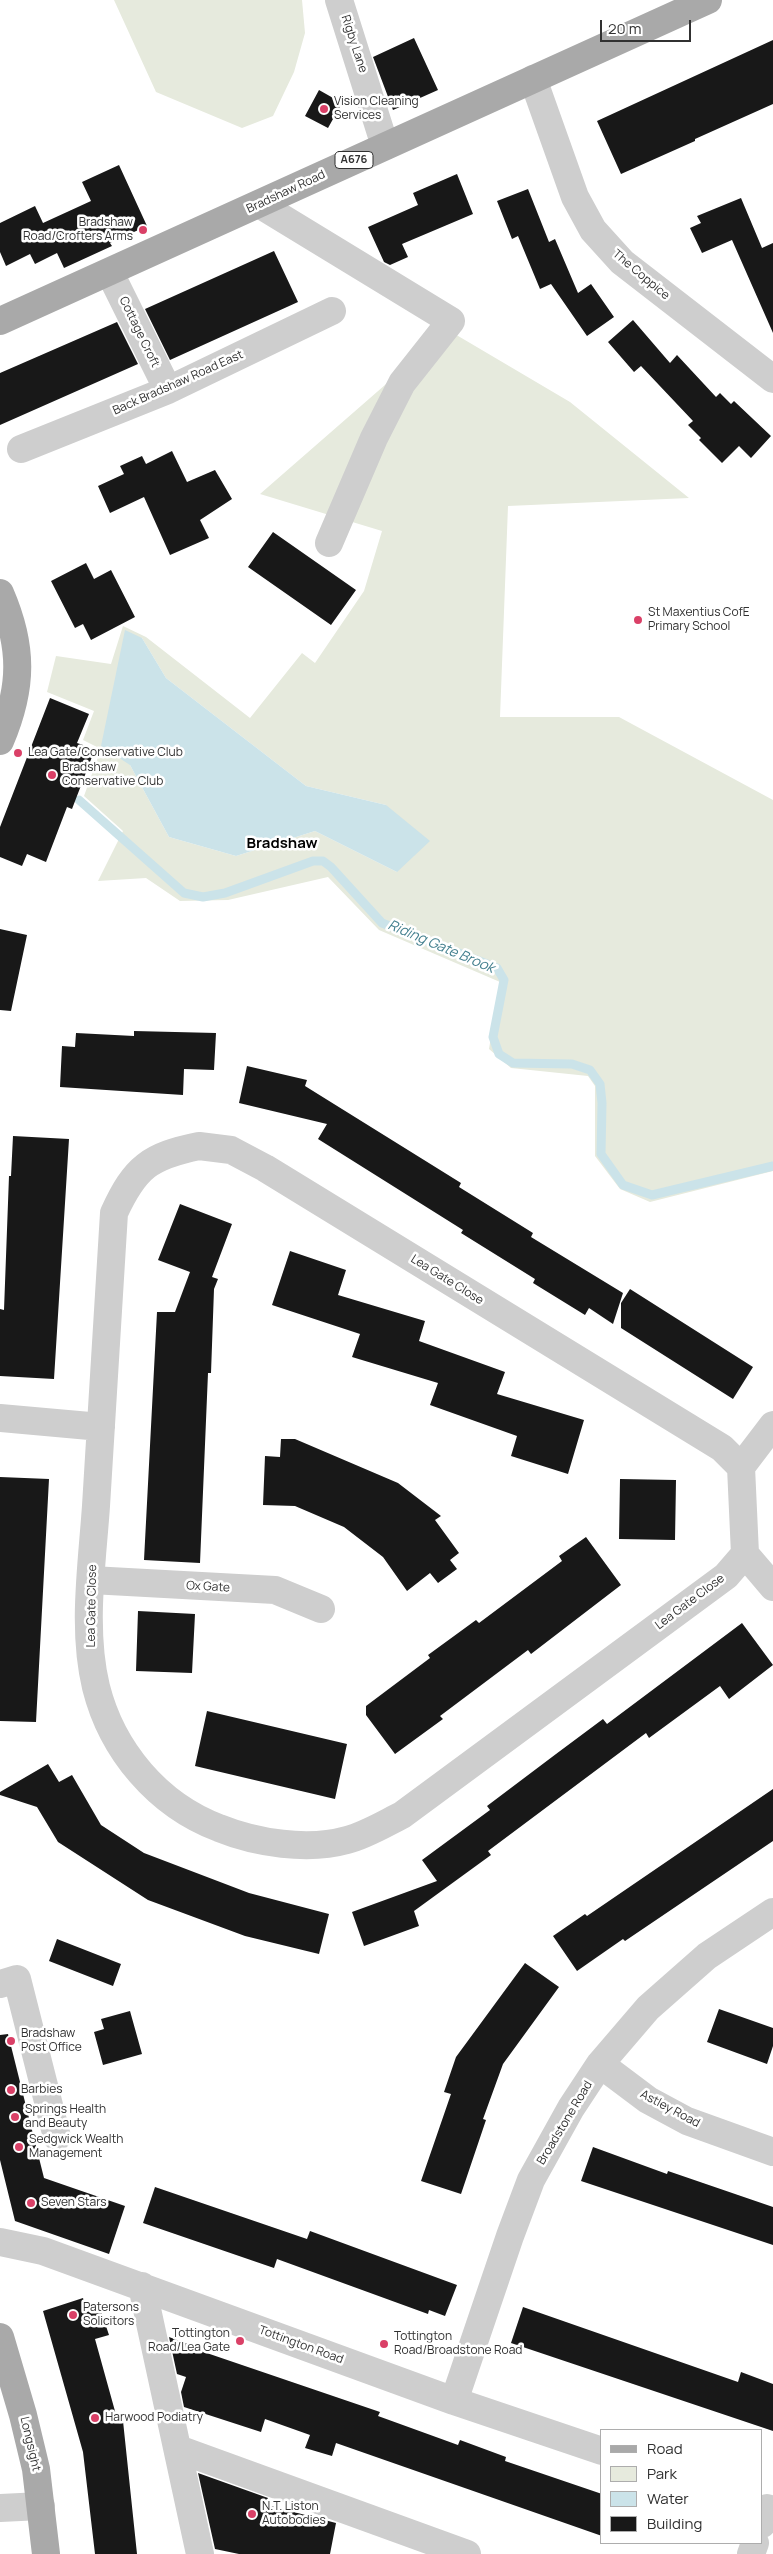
<!DOCTYPE html>
<style>
body{margin:0}
#map{position:relative;width:773px;height:2554px;overflow:hidden;background:#fff;font-family:Manrope,sans-serif}
canvas{display:block}
.legend{position:absolute;left:600px;top:2429px;width:162px;height:115px;box-sizing:border-box;background:#fff;border:1px solid #adadad;margin:0;padding:6px 9px;list-style:none;font-size:15px;color:#313131}
.legend li{display:flex;align-items:center;gap:10px;height:25px}
.legend b{width:25px;border:1px solid #adadad}
.scale{position:absolute;left:600px;top:20px;width:91px;height:22px;box-sizing:border-box;border:2px solid #313131;border-top:0;padding-left:6px;font-size:15px;line-height:18px;white-space:nowrap;color:#313131;-webkit-text-stroke:4px #fff;paint-order:stroke}
</style>
<div id="map">
<canvas width="773" height="2554"></canvas>
<ul class="legend">
<li><b style="height:6px;background:#a9a9a9"></b>Road</li>
<li><b style="height:14px;background:#e6eadd"></b>Park</li>
<li><b style="height:14px;background:#cbe3e9"></b>Water</li>
<li><b style="height:14px;background:#181818"></b>Building</li>
</ul>
<div class="scale">20 m</div>
</div>
<script>
const ctx = document.querySelector('canvas').getContext('2d');
ctx.lineJoin = 'round';
function fillPath(path, color) {
  ctx.fillStyle = color;
  ctx.fill(path, 'evenodd');
}
function trace(path, color, width, dash) {
  ctx.strokeStyle = color;
  ctx.lineWidth = width;
  ctx.lineCap = dash ? 'butt' : 'round';
  ctx.setLineDash(dash || []);
  ctx.stroke(path);
}
function label(font, color, halo, rows, align = 'center') {
  ctx.font = font + ' Manrope,sans-serif';
  ctx.lineWidth = 5;
  ctx.setLineDash([]);
  ctx.textBaseline = 'middle';
  ctx.strokeStyle = halo;
  ctx.fillStyle = color;
  for (const [text, x, y, turn = 0] of rows) {
    ctx.save();
    ctx.translate(x, y);
    ctx.rotate((+turn || 0) * Math.PI / 180);
    ctx.textAlign = isNaN(turn) ? turn : align;
    if (halo) ctx.strokeText(text, 0, 0);
    ctx.fillText(text, 0, 0);
    ctx.restore();
  }
}
fillPath(new Path2D(`
 M 114,0 L 302,0 L 305,33 L 294,72 L 273,116 L 242,128 L 156,92 Z
 M 448,330 L 570,402 L 689,498 L 508,506 L 500,717 L 619,717 L 773,800 L 773,1171 L 650,1202 L 620,1189 L 595,1156 L 595,1086 L 588,1076 L 511,1068 L 489,1049 L 500,982 L 379,930 L 328,877 L 228,900 L 180,901 L 146,878 L 98,881 L 123,831 L 84,796 L 101,749 L 83,740 L 94,711 L 47,692 L 56,656 L 111,664 L 123,626 L 146,637 L 250,718 L 302,653 L 315,663 L 364,591 L 382,531 L 260,494 ZM 142,638 L 166,678 L 306,786 L 386,805 L 397,872 L 315,831 L 236,856 L 169,837 L 130,765 Z`), '#e6eadd');
fillPath(new Path2D(`
 M 125,630 L 142,638 L 166,678 L 306,786 L 386,805 L 430,841 L 397,872 L 315,831 L 236,856 L 169,837 L 130,765 L 101,746 Z`), '#cbe3e9');
trace(new Path2D(`
 M 79,800 L 184,893 L 203,897 L 225,893 L 313,861 L 323,861 L 331,867 L 382,923 L 497,968 L 504,980 L 493,1037 L 499,1054 L 513,1063 L 572,1064 L 590,1070 L 600,1084 L 602,1103 L 601,1154 L 623,1185 L 652,1195 L 773,1166`), '#cbe3e9', 9);
fillPath(new Path2D(`
 M 414,38 L 438,90 L 393,110 L 373,57 Z
 M 773,40 L 773,104 L 695,139 L 695,141 L 621,174 L 597,121 Z
 M 319,90 L 342,103 L 328,128 L 305,116 Z
 M 119,165 L 147,226 L 110,243 L 112,246 L 64,268 L 57,253 L 35,264 L 30,254 L 6,266 L 0,252 L 0,223 L 35,206 L 43,223 L 91,201 L 82,182 Z
 M 457,174 L 473,214 L 402,244 L 408,257 L 390,265 L 384,262 L 368,227 L 418,205 L 413,193 Z
 M 528,189 L 549,242 L 555,239 L 578,293 L 591,284 L 614,317 L 587,336 L 551,284 L 540,289 L 518,236 L 512,239 L 497,201 Z
 M 741,198 L 762,248 L 773,243 L 773,333 L 732,240 L 702,253 L 690,228 L 701,223 L 697,216 Z
 M 274,251 L 298,302 L 170,360 L 145,309 Z
 M 633,320 L 670,363 L 677,355 L 716,397 L 720,393 L 731,404 L 734,401 L 771,436 L 751,458 L 739,446 L 722,463 L 699,440 L 701,438 L 688,425 L 693,421 L 641,366 L 634,372 L 608,342 Z
 M 117,322 L 138,364 L 0,425 L 0,373 Z
 M 172,451 L 187,482 L 215,470 L 232,499 L 200,520 L 209,538 L 170,555 L 144,497 L 110,513 L 98,486 L 124,474 L 120,466 L 142,456 L 146,464 Z
 M 273,532 L 356,590 L 331,625 L 248,567 Z
 M 86,563 L 94,579 L 111,570 L 135,617 L 91,640 L 83,624 L 75,628 L 51,581 Z
 M 50,698 L 89,714 L 77,743 L 95,749 L 72,809 L 67,807 L 46,862 L 27,854 L 22,866 L 0,857 L 0,827 Z
 M 0,929 L 27,935 L 11,1011 L 0,1010 Z
 M 134,1031 L 216,1033 L 214,1070 L 184,1069 L 183,1095 L 60,1087 L 62,1046 L 75,1047 L 76,1033 L 134,1036 Z
 M 247,1066 L 307,1080 L 305,1086 L 461,1183 L 459,1187 L 533,1233 L 531,1237 L 623,1293 L 613,1324 L 589,1308 L 585,1315 L 533,1283 L 535,1279 L 461,1233 L 463,1230 L 318,1139 L 327,1124 L 239,1103 Z
 M 13,1136 L 69,1139 L 54,1379 L 0,1376 L 0,1309 L 4,1310 L 9,1176 L 11,1176 Z
 M 180,1204 L 232,1224 L 212,1277 L 218,1279 L 214,1289 L 211,1373 L 208,1373 L 200,1563 L 144,1560 L 157,1312 L 175,1312 L 190,1272 L 158,1260 Z
 M 290,1251 L 346,1270 L 338,1295 L 425,1321 L 419,1341 L 505,1372 L 497,1394 L 584,1420 L 568,1474 L 511,1456 L 517,1436 L 430,1405 L 438,1383 L 352,1357 L 360,1334 L 272,1305 Z
 M 630,1289 L 753,1367 L 733,1399 L 621,1328 L 621,1303 Z
 M 281,1439 L 295,1439 L 398,1483 L 441,1516 L 435,1520 L 459,1553 L 450,1560 L 457,1569 L 438,1583 L 430,1573 L 407,1591 L 383,1557 L 344,1527 L 295,1506 L 263,1505 L 265,1456 L 280,1457 Z
 M 0,1477 L 49,1479 L 36,1722 L 0,1721 Z
 M 620,1479 L 676,1480 L 675,1540 L 619,1539 Z
 M 586,1537 L 621,1585 L 531,1654 L 528,1650 L 440,1716 L 443,1719 L 395,1754 L 366,1715 L 366,1706 L 430,1658 L 428,1655 L 476,1620 L 479,1623 L 562,1561 L 559,1556 Z
 M 138,1611 L 195,1614 L 192,1673 L 136,1671 Z
 M 742,1623 L 773,1665 L 729,1699 L 720,1686 L 649,1738 L 646,1733 L 488,1851 L 491,1855 L 414,1911 L 419,1926 L 364,1946 L 352,1912 L 437,1881 L 422,1860 L 490,1810 L 487,1806 L 556,1754 L 603,1719 L 607,1724 Z
 M 207,1711 L 347,1744 L 335,1799 L 195,1766 Z
 M 48,1764 L 59,1782 L 72,1775 L 101,1825 L 144,1853 L 249,1893 L 329,1914 L 319,1954 L 245,1936 L 148,1900 L 58,1842 L 37,1807 L 0,1795 L 0,1792 Z
 M 773,1789 L 773,1841 L 625,1941 L 623,1939 L 577,1971 L 553,1936 L 585,1914 L 587,1916 Z
 M 57,1939 L 121,1964 L 113,1986 L 49,1961 Z
 M 525,1963 L 559,1987 L 503,2064 L 483,2119 L 486,2120 L 461,2194 L 421,2181 L 451,2094 L 444,2092 L 456,2057 Z
 M 719,2009 L 773,2028 L 773,2046 L 767,2064 L 707,2042 Z
 M 130,2011 L 142,2054 L 103,2065 L 94,2032 L 104,2029 L 101,2019 Z
 M 8,2034 L 44,2178 L 125,2206 L 109,2254 L 15,2221 L 0,2160 L 0,2035 Z
 M 593,2147 L 667,2174 L 668,2171 L 773,2207 L 773,2245 L 581,2181 Z
 M 155,2187 L 307,2239 L 310,2231 L 457,2285 L 445,2316 L 429,2310 L 428,2314 L 277,2259 L 274,2268 L 143,2223 Z
 M 83,2298 L 87,2312 L 100,2308 L 109,2335 L 95,2339 L 118,2422 L 123,2421 L 137,2554 L 95,2554 L 83,2452 L 43,2311 Z
 M 523,2307 L 738,2382 L 741,2372 L 773,2384 L 773,2431 L 511,2343 Z
 M 169,2337 L 196,2347 L 195,2349 L 380,2412 L 378,2416 L 458,2445 L 460,2440 L 506,2457 L 505,2461 L 602,2494 L 602,2536 L 336,2443 L 332,2456 L 305,2448 L 310,2435 L 265,2419 L 261,2432 L 184,2407 L 181,2392 L 186,2377 L 177,2374 Z
 M 198,2473 L 268,2498 L 267,2505 L 336,2523 L 330,2554 L 239,2554 L 215,2549 Z`), '#181818');
trace(new Path2D(`
 M 339,0 L 385,146
 M 533,79 L 575,197 L 593,230 L 622,262 L 773,379
 M 259,204 L 451,321 L 402,383 L 374,438 L 329,543
 M 110,273 L 168,390
 M 21,449 L 168,390 L 332,311
 M 199,1146 L 231,1150 L 265,1168 L 722,1448 L 741,1467 L 745,1554 L 726,1576 L 402,1815 C 384,1824 366,1835 347,1840 C 308,1851 256,1843 219,1828 C 158,1805 112,1751 96,1687 C 82,1629 92,1565 96,1506 C 102,1409 108,1311 114,1213 C 135,1167 150,1156 199,1146 Z
 M 0,1418 L 101,1427
 M 741,1467 L 773,1425
 M 745,1554 L 773,1587
 M 91,1580 L 275,1590 L 321,1609
 M 0,1984 L 17,1979 L 57,2137
 M 600,2064 L 648,2100 L 687,2121 L 773,2152
 M 0,2242 L 43,2251 L 454,2401 L 602,2451
 M 142,2286 L 200,2554
 M 454,2401 L 510,2236 L 531,2180 L 571,2108 L 600,2064 L 648,2008 L 707,1956 L 773,1912
 M 178,2449 L 467,2554
 M 0,2508 L 41,2506
 M 762,2524 L 767,2508
 M 751,2554 L 755,2543`), '#cecece', 28);
trace(new Path2D(`
 M 0,321 L 708,0
 M 0,593 C 23,646 23,687 0,741
 M 0,2337 L 23,2415 L 36,2469 L 46,2554`), '#a9a9a9', 28);
for (const [x, y, r, color] of [
 [324,109,5,"#da4067"],
 [143,230,5,"#da4067"],
 [638,620,5,"#da4067"],
 [18,753,5,"#da4067"],
 [52,775,5,"#da4067"],
 [11,2041,5,"#da4067"],
 [11,2090,5,"#da4067"],
 [15,2117,5,"#da4067"],
 [19,2147,5,"#da4067"],
 [31,2203,5,"#da4067"],
 [73,2315,5,"#da4067"],
 [240,2341,5,"#da4067"],
 [384,2344,5,"#da4067"],
 [95,2418,5,"#da4067"],
 [252,2514,5,"#da4067"]
]) {
  const dot = new Path2D();
  dot.arc(x, y, r, 0, 2 * Math.PI);
  ctx.fillStyle = color;
  ctx.fill(dot);
  trace(dot, '#fff', 2);
}
for (const [x, y, w] of [
 [354,160,38]
]) {
  const box = new Path2D();
  box.roundRect(x - w / 2, y - 8.5, w, 17, 4);
  ctx.fillStyle = '#fff';
  ctx.fill(box);
  trace(box, '#313131', 1);
}
label('bold 11px', '#313131', null, [
 ["A676",354,160]
]);
label('12px', '#313131', '#fff', [
 ["Rigby Lane",354,44,72],
 ["Bradshaw Road",286,192,-25],
 ["The Coppice",641,275,40],
 ["Cottage Croft",139,332,64],
 ["Back Bradshaw Road East",178,383,-24],
 ["Lea Gate Close",447,1280,32],
 ["Ox Gate",208,1587,3],
 ["Lea Gate Close",690,1602,-37],
 ["Lea Gate Close",92,1606,-89],
 ["Astley Road",670,2109,28],
 ["Broadstone Road",565,2123,-59],
 ["Tottington Road",301,2345,20],
 ["Longsight",30,2444,77]
]);
label('12px', '#313131', '#fff', [
 ["Vision Cleaning",334,102],
 ["Services",334,116],
 ["Bradshaw",133,223,"right"],
 ["Road/Crofters Arms",133,237,"right"],
 ["St Maxentius CofE",648,613],
 ["Primary School",648,627],
 ["Lea Gate/Conservative Club",28,753],
 ["Bradshaw",62,768],
 ["Conservative Club",62,782],
 ["Bradshaw",21,2034],
 ["Post Office",21,2048],
 ["Barbies",21,2090],
 ["Springs Health",25,2110],
 ["and Beauty",25,2124],
 ["Sedgwick Wealth",29,2140],
 ["Management",29,2154],
 ["Seven Stars",41,2203],
 ["Patersons",83,2308],
 ["Solicitors",83,2322],
 ["Tottington",230,2334,"right"],
 ["Road/Lea Gate",230,2348,"right"],
 ["Tottington",394,2337],
 ["Road/Broadstone Road",394,2351],
 ["Harwood Podiatry",105,2418],
 ["N.T. Liston",262,2507],
 ["Autobodies",262,2521]
], 'left');
label('italic 14px', '#437f8e', '#fff', [
 ["Riding Gate Brook",441,947,23]
]);
label('bold 15px', '#000', '#fff', [
 ["Bradshaw",282,844]
]);
</script>
